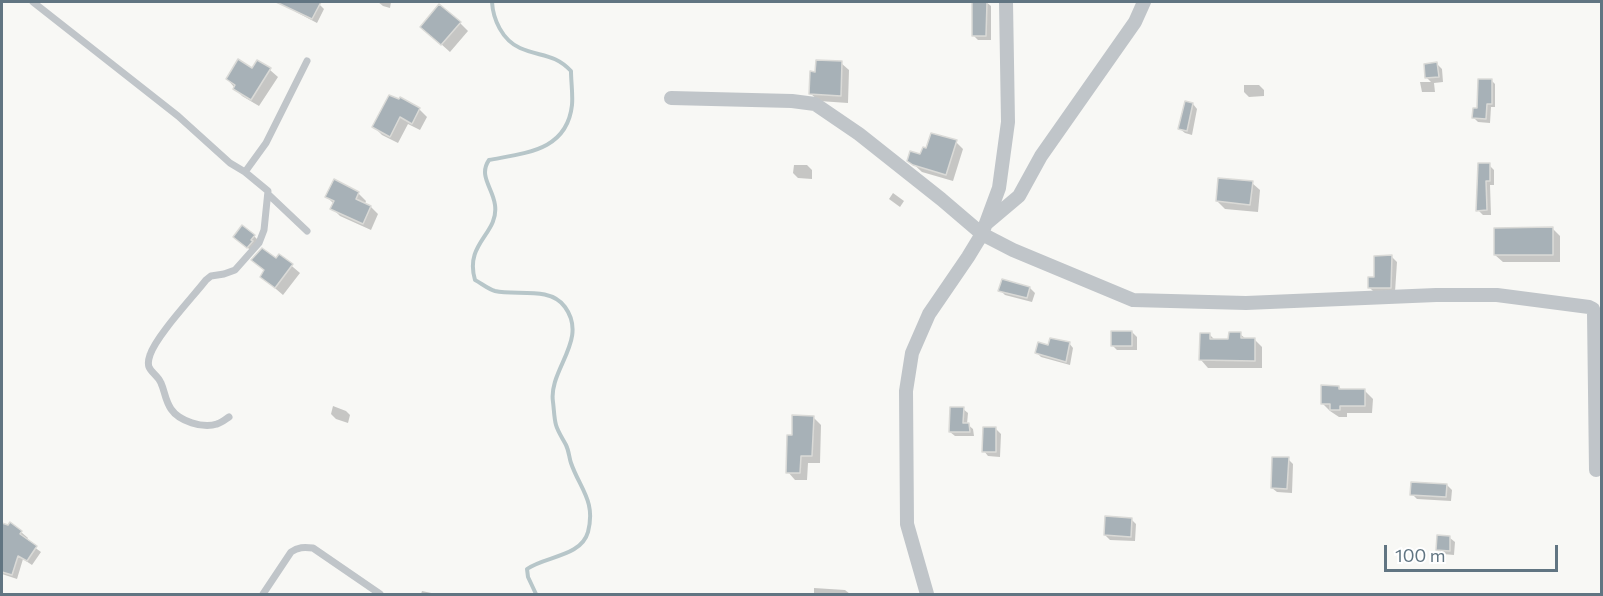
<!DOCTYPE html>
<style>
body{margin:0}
#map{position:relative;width:1603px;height:596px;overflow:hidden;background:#f8f8f5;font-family:Commissioner,sans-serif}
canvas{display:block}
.frame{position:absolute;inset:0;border:3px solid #617582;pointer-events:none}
.scale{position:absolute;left:1384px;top:545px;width:174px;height:27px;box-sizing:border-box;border:3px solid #617582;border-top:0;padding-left:8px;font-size:18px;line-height:21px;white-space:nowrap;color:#617582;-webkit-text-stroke:4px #fff;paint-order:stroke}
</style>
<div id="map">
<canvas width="1603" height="596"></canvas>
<div class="frame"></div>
<div class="scale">100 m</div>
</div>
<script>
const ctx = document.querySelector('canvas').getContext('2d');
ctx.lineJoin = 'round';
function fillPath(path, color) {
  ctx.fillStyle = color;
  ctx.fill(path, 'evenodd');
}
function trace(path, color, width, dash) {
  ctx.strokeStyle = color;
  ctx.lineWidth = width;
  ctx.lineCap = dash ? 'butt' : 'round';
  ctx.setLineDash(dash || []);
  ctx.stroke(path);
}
fillPath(new Path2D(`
 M 294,2 L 314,2 L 319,4 L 324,9 L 317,23 L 296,12 L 291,8 Z
 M 378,2 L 391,2 L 390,8 L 383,6 Z
 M 973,2 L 986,2 L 991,6 L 991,40 L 978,40 L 973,35 Z
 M 460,23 L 468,31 L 450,52 L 422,27 Z
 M 841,63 L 849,70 L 848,103 L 819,101 L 811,94 L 817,73 Z
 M 1437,64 L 1442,69 L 1443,82 L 1434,83 L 1435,92 L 1422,92 L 1420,82 L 1431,82 L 1427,78 Z
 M 253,70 L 270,70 L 278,77 L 259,106 L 242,96 L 227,79 Z
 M 1491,80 L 1495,84 L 1495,107 L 1491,107 L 1490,123 L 1478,122 L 1474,118 Z
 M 1244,85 L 1259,85 L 1264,90 L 1264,96 L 1249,97 L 1244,92 Z
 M 1193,104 L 1197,109 L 1192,135 L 1185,133 L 1180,129 Z
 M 419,109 L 427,117 L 420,130 L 408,124 L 398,143 L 382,135 L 374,127 Z
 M 956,142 L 963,149 L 953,181 L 922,172 L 909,160 Z
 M 794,165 L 807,165 L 812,170 L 812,179 L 798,178 L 793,173 Z
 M 1489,165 L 1494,170 L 1494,185 L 1490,185 L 1491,215 L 1483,215 L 1478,210 Z
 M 1252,183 L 1260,190 L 1258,212 L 1225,209 L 1217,201 Z
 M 358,193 L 366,201 L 365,204 L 371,207 L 378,214 L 371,230 L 340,216 L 332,208 L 334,204 L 327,197 Z
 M 893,193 L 904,201 L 900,207 L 889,199 Z
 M 1552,228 L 1560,236 L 1560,262 L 1503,262 L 1495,255 Z
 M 254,236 L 259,241 L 253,252 L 239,241 Z
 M 280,256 L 300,273 L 283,295 L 262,277 L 266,271 L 253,260 L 276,261 Z
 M 1392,257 L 1397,262 L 1395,292 L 1375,293 L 1370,288 Z
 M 1030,288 L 1035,293 L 1032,302 L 1005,295 L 1000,290 Z
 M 1132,332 L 1137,337 L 1137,350 L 1117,350 L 1112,345 Z
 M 1240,334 L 1246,339 L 1254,339 L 1262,347 L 1262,368 L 1208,368 L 1201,360 L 1210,335 L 1216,341 L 1230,341 Z
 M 1069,343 L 1073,348 L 1070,365 L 1041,357 L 1037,353 L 1049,347 Z
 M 1339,387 L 1342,390 L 1365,391 L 1373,399 L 1372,413 L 1347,413 L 1347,417 L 1339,417 L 1330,411 L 1322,403 Z
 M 333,406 L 346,411 L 350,415 L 348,423 L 336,419 L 331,414 Z
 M 963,409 L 968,413 L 967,424 L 973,429 L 974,436 L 955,436 L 950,432 Z
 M 813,417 L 821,425 L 820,463 L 808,463 L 807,480 L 795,480 L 788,472 L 793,437 Z
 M 996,429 L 1001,434 L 1000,457 L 988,456 L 984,451 Z
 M 1288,459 L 1293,464 L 1292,493 L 1277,492 L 1272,488 Z
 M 1447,485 L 1452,490 L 1451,501 L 1417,499 L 1412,494 Z
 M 1131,519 L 1136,524 L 1135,541 L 1110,540 L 1105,535 Z
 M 2,524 L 21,532 L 28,538 L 26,541 L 41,552 L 32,565 L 23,559 L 17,579 L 2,574 L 2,555 L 10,558 L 16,542 L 2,537 Z
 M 1450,538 L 1455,542 L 1454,555 L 1443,554 L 1438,550 Z
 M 814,588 L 845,590 L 850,594 L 814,594 Z
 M 422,591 L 436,594 L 421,594 Z`), '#0003');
trace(new Path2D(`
 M 492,2 C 493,19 502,40 520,48 C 540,57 554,53 571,71 C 571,82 573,94 572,105 C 567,151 525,153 489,160 C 478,176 493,188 495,205 C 499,234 464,243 475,280 C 481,283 488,289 495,291 C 516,296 550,286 565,307 C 589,340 548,370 553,402 C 554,409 554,418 556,425 C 558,432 563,439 566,445 C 569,451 569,457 571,463 C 580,489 596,501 588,532 C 581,557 545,556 527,569 L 528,577 L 536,594`), '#b7c6c9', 4);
const building = new Path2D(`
 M 276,2 L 321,2 L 312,19 Z
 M 972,2 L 987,2 L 986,36 L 972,36 Z
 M 439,4 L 461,22 L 441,45 L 420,27 Z
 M 238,59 L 252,68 L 257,60 L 271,68 L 251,100 L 233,89 L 235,85 L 226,79 Z
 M 816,60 L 842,61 L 841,96 L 809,94 L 810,71 L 815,72 Z
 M 1437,62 L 1439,77 L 1425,78 L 1424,64 Z
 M 1478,79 L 1492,79 L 1492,104 L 1487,104 L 1486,119 L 1472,118 L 1473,108 L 1477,108 Z
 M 389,95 L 399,99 L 400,97 L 420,108 L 412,124 L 400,117 L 390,137 L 372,127 Z
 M 1185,101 L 1193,103 L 1187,131 L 1178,129 Z
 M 931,133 L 957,140 L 946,175 L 913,165 L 907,161 L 910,151 L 920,154 L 923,147 L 926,148 Z
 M 1478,163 L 1490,163 L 1490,181 L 1486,181 L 1487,210 L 1476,211 Z
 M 1218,178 L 1253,181 L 1250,205 L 1216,201 Z
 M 334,179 L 359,192 L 356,199 L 371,206 L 363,224 L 330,209 L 334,201 L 325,197 Z
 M 242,225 L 255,235 L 251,240 L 253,241 L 247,248 L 233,237 Z
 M 1553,227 L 1553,255 L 1494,255 L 1494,228 Z
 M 262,248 L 276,258 L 279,254 L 293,264 L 275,288 L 260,277 L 264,270 L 251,260 Z
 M 1392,255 L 1391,288 L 1368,288 L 1368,277 L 1374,277 L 1374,256 Z
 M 1002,279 L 1030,287 L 1027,298 L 998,291 Z
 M 1111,331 L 1132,331 L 1132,346 L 1111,346 Z
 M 1229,332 L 1241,332 L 1241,338 L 1255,338 L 1255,361 L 1199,360 L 1200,333 L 1210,333 L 1210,339 L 1228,339 Z
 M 1050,338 L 1070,342 L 1066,362 L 1035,353 L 1038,342 L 1048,345 Z
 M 1321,385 L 1339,386 L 1339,389 L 1365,389 L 1365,406 L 1340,406 L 1340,410 L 1330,410 L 1330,404 L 1321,404 Z
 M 950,407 L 964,407 L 963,423 L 969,423 L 970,432 L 949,432 Z
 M 792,415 L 814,416 L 812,456 L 801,456 L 800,473 L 786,473 L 787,435 L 792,435 Z
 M 983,427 L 996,427 L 996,452 L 982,452 Z
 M 1272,457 L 1289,457 L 1287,489 L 1271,488 Z
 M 1411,482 L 1447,484 L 1446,497 L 1410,495 Z
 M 1105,516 L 1132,518 L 1131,537 L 1104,535 Z
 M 10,522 L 22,531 L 20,534 L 37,546 L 27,561 L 18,556 L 12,575 L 2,572 L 2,523 L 8,525 Z
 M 1437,535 L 1450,536 L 1450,551 L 1436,550 Z`);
fillPath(building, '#a7b1b7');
trace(building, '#dadad7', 1.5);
trace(new Path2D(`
 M 33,2 L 178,116 L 230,163 L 245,172 L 266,143 L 307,61
 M 269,195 L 307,231
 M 229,417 C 226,419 221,423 217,424 C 203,429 179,421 171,409 C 165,400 165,392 161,383 C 156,371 144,372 150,355 C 156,336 192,298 206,280 L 211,276 L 224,274 L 235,270 L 259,243 L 264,230 L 268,191 L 245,172
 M 263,594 L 291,552 C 298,547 304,547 313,548 L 380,594`), '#c0c5c9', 7);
trace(new Path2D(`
 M 671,98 L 792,101 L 815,104 L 859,134 L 941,199 L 982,234 L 1013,250 L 1133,300 L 1246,303 L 1436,295 L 1497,295 L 1589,307 L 1593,309 L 1594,313 L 1596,470
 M 987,223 L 1019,196 L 1041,156 L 1135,22 L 1144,2
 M 927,594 L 907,524 L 906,391 L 912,353 L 929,314 L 968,257 L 982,234 L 999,188 L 1008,122 L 1006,2`), '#c0c5c9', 14);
</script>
